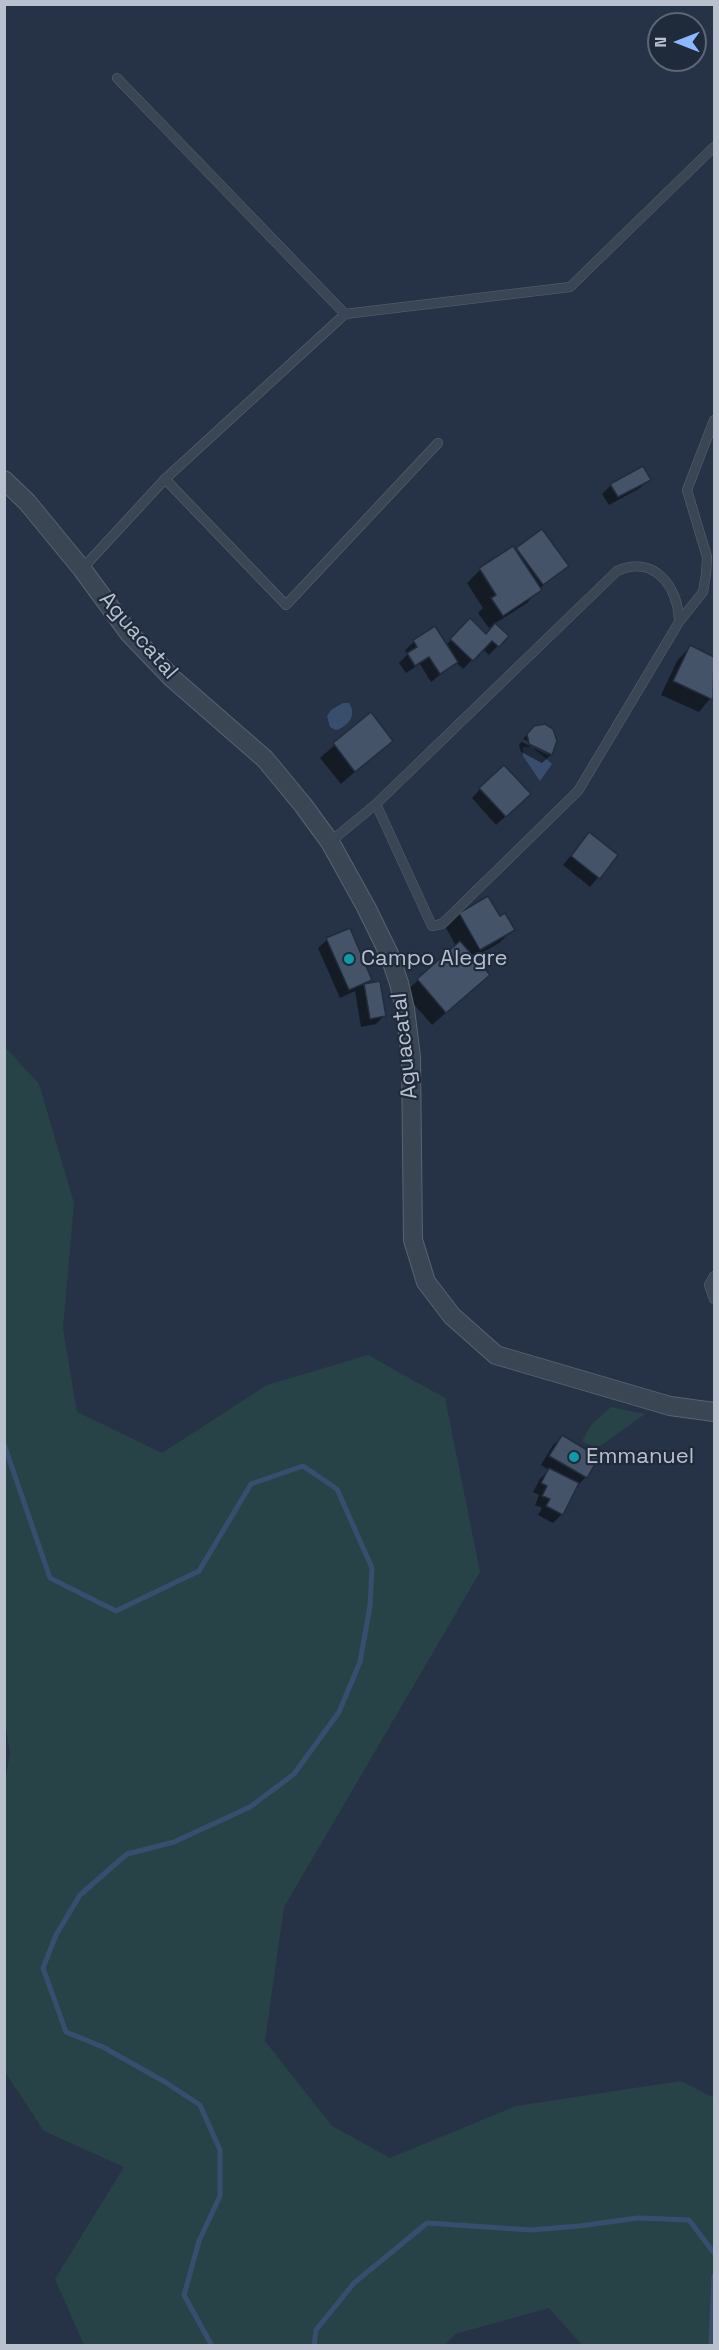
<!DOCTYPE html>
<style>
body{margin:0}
#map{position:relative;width:719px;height:2350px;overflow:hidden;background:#263346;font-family:"Space Grotesk",sans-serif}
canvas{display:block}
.frame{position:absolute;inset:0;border:6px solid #b9c1ce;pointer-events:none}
.north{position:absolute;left:647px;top:12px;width:60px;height:60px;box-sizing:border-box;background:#1f2a3b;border:2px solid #5d6676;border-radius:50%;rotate:270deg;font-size:16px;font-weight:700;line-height:24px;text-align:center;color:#b9c1ce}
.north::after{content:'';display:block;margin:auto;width:21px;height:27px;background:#8db8ff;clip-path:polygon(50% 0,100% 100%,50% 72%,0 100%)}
</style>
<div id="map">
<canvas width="719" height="2350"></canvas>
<div class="frame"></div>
<div class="north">N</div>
</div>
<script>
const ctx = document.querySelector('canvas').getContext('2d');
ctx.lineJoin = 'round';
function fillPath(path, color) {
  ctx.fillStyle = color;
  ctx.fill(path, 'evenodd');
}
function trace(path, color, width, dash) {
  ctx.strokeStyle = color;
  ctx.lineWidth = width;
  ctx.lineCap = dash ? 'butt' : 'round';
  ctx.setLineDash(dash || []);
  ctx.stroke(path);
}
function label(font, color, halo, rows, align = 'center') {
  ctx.font = font + ' "Space Grotesk",sans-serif';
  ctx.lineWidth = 4.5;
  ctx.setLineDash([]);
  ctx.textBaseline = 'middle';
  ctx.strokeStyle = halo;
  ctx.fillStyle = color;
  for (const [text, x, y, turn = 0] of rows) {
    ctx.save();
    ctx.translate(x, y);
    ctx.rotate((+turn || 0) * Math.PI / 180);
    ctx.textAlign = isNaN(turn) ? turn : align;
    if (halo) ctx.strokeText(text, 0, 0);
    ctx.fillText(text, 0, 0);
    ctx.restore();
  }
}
fillPath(new Path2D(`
 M 5,1047 L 39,1084 L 74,1203 L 63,1329 L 77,1412 L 162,1453 L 267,1385 L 368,1355 L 445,1398 L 480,1572 L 284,1907 L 265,2041 L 332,2126 L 390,2158 L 516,2106 L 681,2081 L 714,2098 L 714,2345 L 582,2345 L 549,2308 L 455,2334 L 445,2345 L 84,2345 L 55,2279 L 124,2167 L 44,2131 L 5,2072 L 4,1787 L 10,1753 L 4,1715 Z
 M 611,1407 L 645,1414 L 596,1449 L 582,1441 L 591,1425 Z`), '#284347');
fillPath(new Path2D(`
 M 343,703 L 349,703 C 357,715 349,726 336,730 L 330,727 L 327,716 L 331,710 Z
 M 523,747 L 532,747 L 552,764 L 540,781 L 523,756 Z`), '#394e6e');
fillPath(new Path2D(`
 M 649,480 L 640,488 L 609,505 L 602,494 L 611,485 Z
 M 517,549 L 567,566 L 539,589 L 527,603 L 494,624 L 507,636 L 489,655 L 483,649 L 463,669 L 456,662 L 431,682 L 420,664 L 406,673 L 399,663 L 407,655 L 405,650 L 414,642 L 435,628 L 446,645 L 470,621 L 485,635 L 494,625 L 489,628 L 478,613 L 483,608 L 467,583 L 480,570 Z
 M 690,647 L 714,658 L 714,694 L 699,712 L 661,695 L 677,661 Z
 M 370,714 L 391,740 L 341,784 L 320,758 Z
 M 535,727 L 556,741 L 551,755 L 542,763 L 521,752 L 519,745 L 523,740 L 522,742 L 548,755 L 548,752 L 523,739 Z
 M 480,789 L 520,803 L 496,825 L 472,798 Z
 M 589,834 L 616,856 L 590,887 L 563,865 Z
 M 487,898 L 499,918 L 513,930 L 499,943 L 473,958 L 474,988 L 432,1025 L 404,993 L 456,946 L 446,928 L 460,914 Z
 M 327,940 L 371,979 L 365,985 L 385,1015 L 376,1024 L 361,1027 L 355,991 L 340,998 L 318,948 Z
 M 562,1437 L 597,1458 L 585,1478 L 577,1486 L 562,1514 L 553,1523 L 538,1515 L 542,1508 L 535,1505 L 539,1495 L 533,1492 L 540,1479 L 549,1470 L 541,1465 L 553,1445 Z`), '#0007');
trace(new Path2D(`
 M 4,1444 L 50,1578 L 116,1611 L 199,1571 L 251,1484 L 303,1466 L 337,1489 L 372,1568 L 370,1606 L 360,1662 L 339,1712 L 294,1774 L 250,1807 L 174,1842 L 127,1854 L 80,1895 L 56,1935 L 43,1968 L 66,2032 L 103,2047 L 165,2082 L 200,2105 L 220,2150 L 220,2196 L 199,2241 L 184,2295 L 212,2346
 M 314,2346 L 316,2330 L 354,2283 L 427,2223 L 531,2230 L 579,2226 L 638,2218 L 689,2220 L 714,2253
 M 711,2346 L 714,2276`), '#394e6e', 5);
const building = new Path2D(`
 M 643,466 L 651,480 L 618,497 L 610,484 Z
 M 542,529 L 569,566 L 543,585 L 516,548 Z
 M 513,546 L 542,590 L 503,616 L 491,598 L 496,595 L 479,568 Z
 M 470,618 L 486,634 L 495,623 L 509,636 L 499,647 L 492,641 L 473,661 L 450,639 Z
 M 435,626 L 458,662 L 440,674 L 429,657 L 415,666 L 407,653 L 417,647 L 413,640 Z
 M 690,645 L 714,657 L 713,700 L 673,681 Z
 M 371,712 L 393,741 L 355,772 L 333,743 Z
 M 545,724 L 553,729 L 557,741 L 552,755 L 529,744 L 527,734 L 534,726 Z
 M 504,765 L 531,794 L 506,817 L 479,788 Z
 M 589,832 L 618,855 L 600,879 L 571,856 Z
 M 488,896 L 500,916 L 505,913 L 515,930 L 480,950 L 459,913 Z
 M 350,928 L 372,980 L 349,990 L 326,938 Z
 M 460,941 L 490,975 L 446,1013 L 417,979 Z
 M 380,981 L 386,1016 L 370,1019 L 364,984 Z
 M 562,1435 L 599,1457 L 587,1478 L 549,1456 Z
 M 549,1468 L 579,1483 L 563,1515 L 546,1506 L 550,1499 L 542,1496 L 547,1486 L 541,1483 Z`);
fillPath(building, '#455368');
trace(building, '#212c3d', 1.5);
const lane = new Path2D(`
 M 117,78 L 345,314
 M 165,479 L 286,605 L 438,443
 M 82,569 L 165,479 L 345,314 L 570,287 L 714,147
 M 679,622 L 703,592 L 706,574 L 707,557 L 687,490 L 714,420
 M 330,842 L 376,804 L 617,571 C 654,554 679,587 679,622 L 578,791 L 442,924 L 432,926 L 376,804
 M 714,1276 L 709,1285 L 714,1299`);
const street = new Path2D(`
 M 4,480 L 27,502 L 82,569 L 129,633 L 172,678 L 265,759 L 303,805 L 330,842 L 366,907 L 389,954 L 399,983 L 405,1009 L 411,1057 L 413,1240 L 426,1282 L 452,1316 L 496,1355 L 670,1406 L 714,1412`);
trace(lane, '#596372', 10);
trace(street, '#596372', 20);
trace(lane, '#3b4655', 9);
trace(street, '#3b4655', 18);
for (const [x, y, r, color] of [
 [349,959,6,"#0f9aa8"],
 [574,1457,6,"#0f9aa8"]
]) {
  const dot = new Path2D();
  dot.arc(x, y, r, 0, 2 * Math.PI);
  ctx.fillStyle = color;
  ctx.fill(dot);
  trace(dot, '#1f2a3b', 2);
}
label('22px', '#b9c1ce', '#1f2a3b', [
 ["Aguacatal",138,636,49],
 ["Aguacatal",405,1046,-96]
]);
label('22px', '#b9c1ce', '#1f2a3b', [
 ["Campo Alegre",361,959],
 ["Emmanuel",586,1457]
], 'left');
</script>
